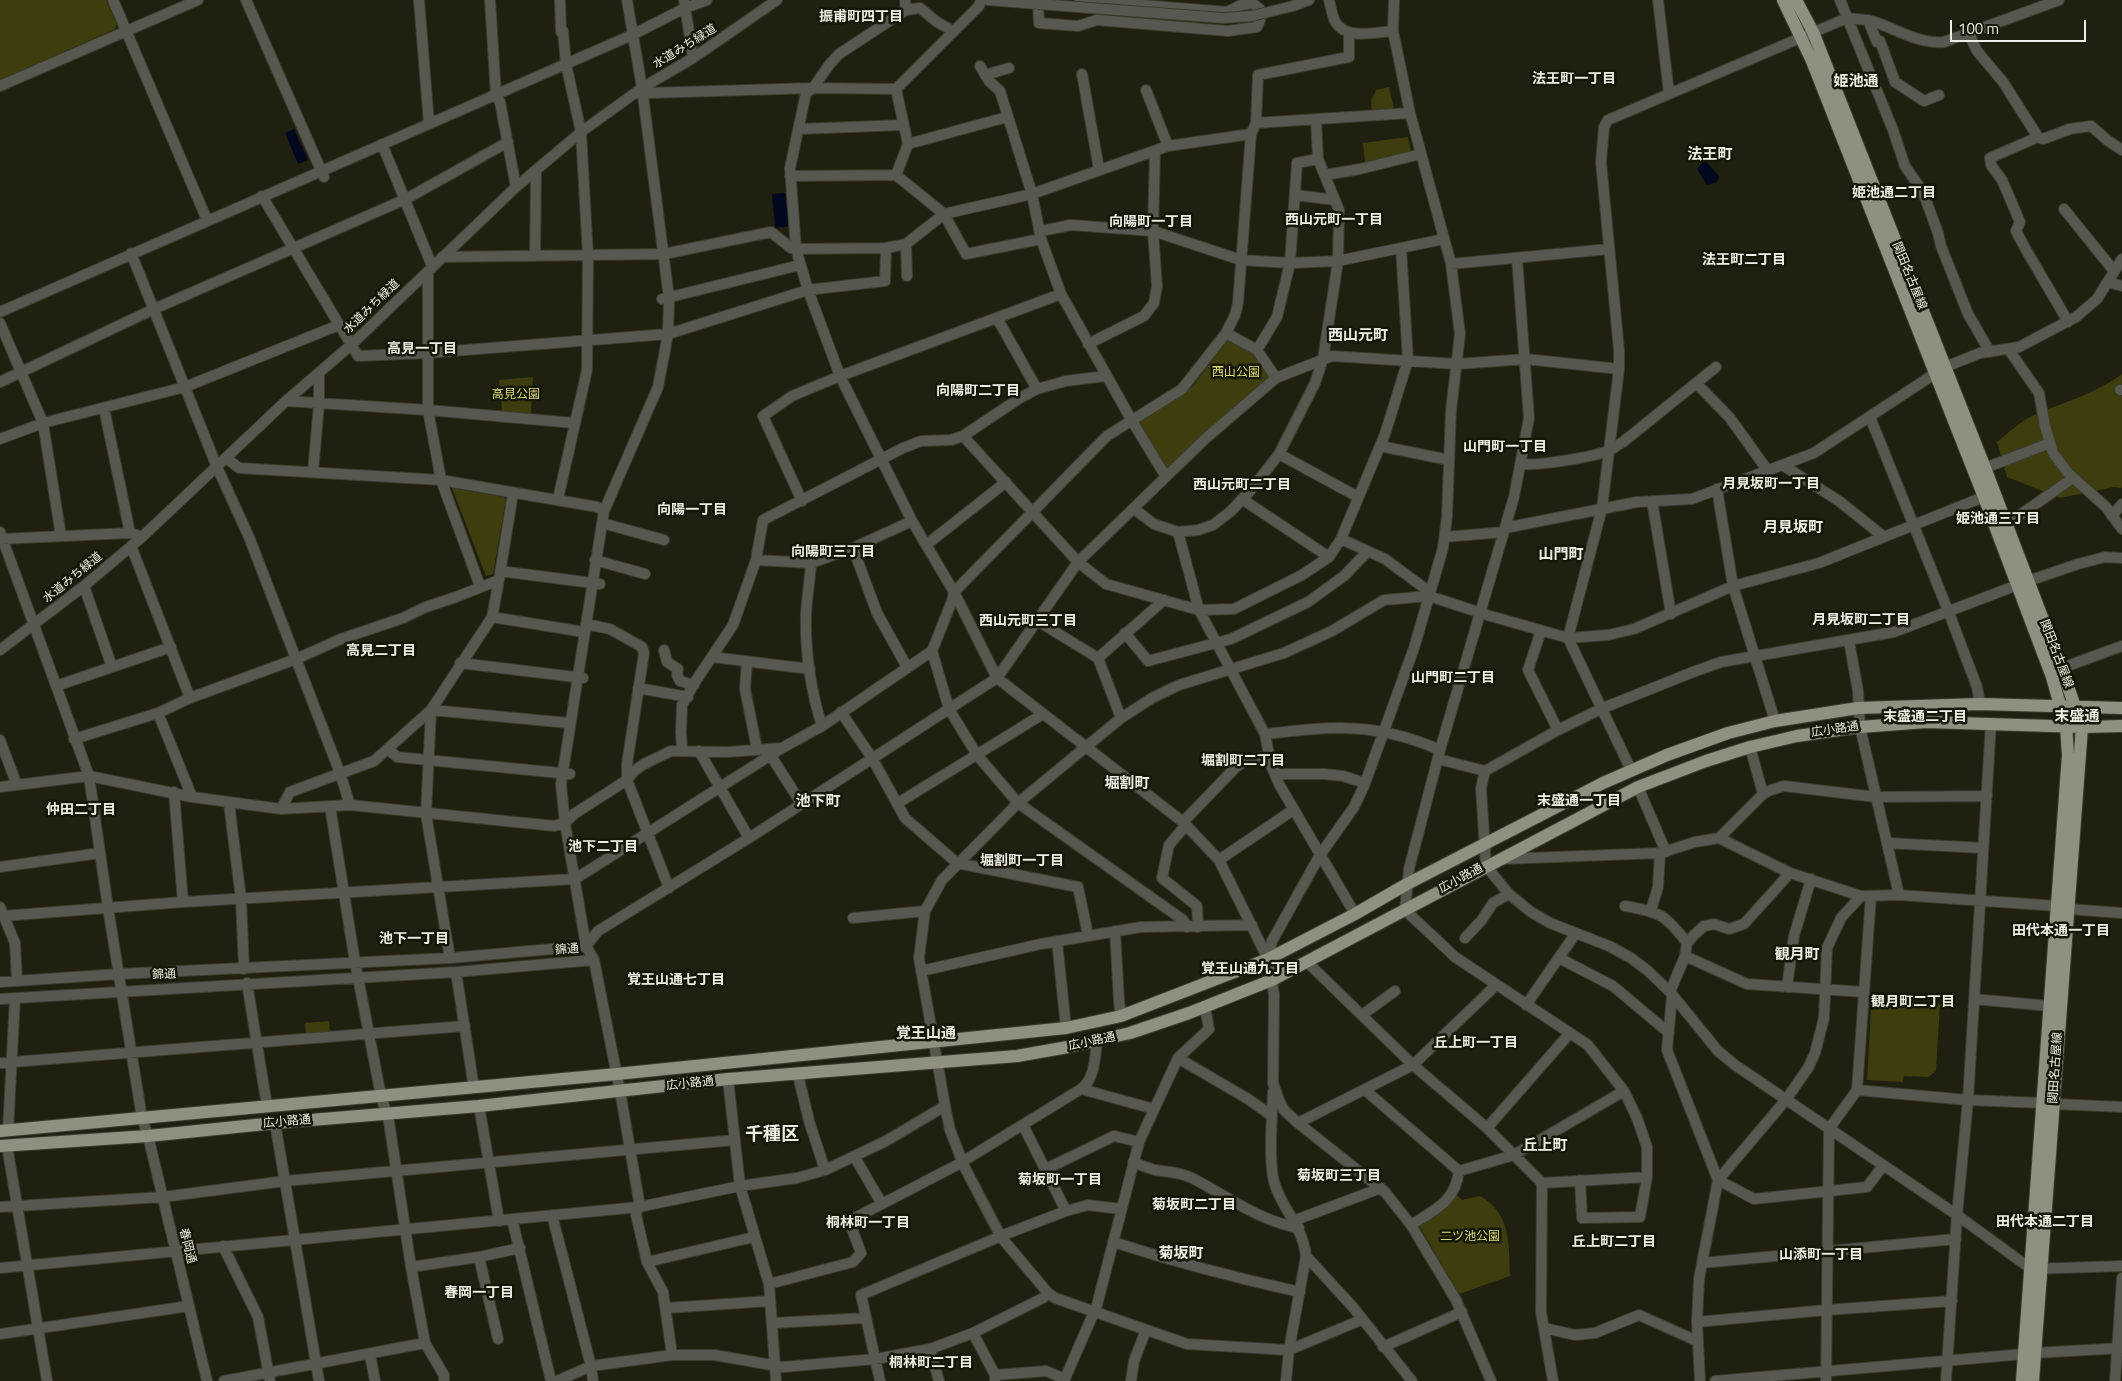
<!DOCTYPE html>
<meta charset="utf-8">
<style>
body{margin:0}
#map{position:relative;width:2122px;height:1381px;overflow:hidden;background:#202011;font-family:"Titillium Web",sans-serif}
canvas{display:block}
.scale{position:absolute;left:1950px;top:20px;width:136px;height:22px;box-sizing:border-box;border:2px solid #eeeee4;border-top:0;padding-left:6px;font-size:15px;line-height:18px;white-space:nowrap;color:#eeeee4;-webkit-text-stroke:4px #171708;paint-order:stroke}
</style>
<div id="map">
<canvas width="2122" height="1381"></canvas>
<div class="scale">100 m</div>
</div>
<script>
const ctx = document.querySelector('canvas').getContext('2d');
ctx.lineJoin = 'round';
function fillPath(path, color) {
  ctx.fillStyle = color;
  ctx.fill(path, 'evenodd');
}
function trace(path, color, width, dash) {
  ctx.strokeStyle = color;
  ctx.lineWidth = width;
  ctx.lineCap = dash ? 'butt' : 'round';
  ctx.setLineDash(dash || []);
  ctx.stroke(path);
}
function label(font, color, halo, rows, align = 'center') {
  ctx.font = font + ' "Titillium Web","Noto Sans JP",sans-serif';
  ctx.lineWidth = 5;
  ctx.setLineDash([]);
  ctx.textBaseline = 'middle';
  ctx.strokeStyle = halo;
  ctx.fillStyle = color;
  for (const [text, x, y, turn = 0] of rows) {
    ctx.save();
    ctx.translate(x, y);
    ctx.rotate((+turn || 0) * Math.PI / 180);
    ctx.textAlign = isNaN(turn) ? turn : align;
    if (halo) ctx.strokeText(text, 0, 0);
    ctx.fillText(text, 0, 0);
    ctx.restore();
  }
}
fillPath(new Path2D(`
 M 0,0 L 106,0 L 117,24 L 115,29 L 0,80 Z
 M 1389,87 L 1394,109 L 1372,111 L 1371,101 L 1376,90 Z
 M 1408,137 L 1411,152 L 1365,163 L 1363,143 Z
 M 1232,339 L 1254,353 L 1270,373 L 1269,378 L 1169,470 L 1165,469 L 1138,423 L 1184,394 L 1194,385 L 1226,341 Z
 M 2122,374 L 2122,488 L 2114,487 L 2060,498 L 2007,477 L 1997,442 C 2008,433 2021,421 2034,415 C 2064,402 2095,394 2122,374 Z
 M 533,377 L 531,414 L 502,411 L 499,380 Z
 M 452,488 L 504,497 L 506,499 L 493,574 L 486,576 Z
 M 1874,1001 L 1940,1004 L 1936,1071 L 1928,1077 L 1904,1076 L 1903,1082 L 1867,1080 L 1871,1010 L 1874,1010 Z
 M 329,1021 L 330,1033 L 306,1035 L 305,1023 Z
 M 1457,1195 L 1462,1200 L 1480,1196 C 1511,1213 1509,1245 1510,1276 L 1459,1294 L 1420,1227 L 1420,1224 L 1448,1204 Z`), '#3d3d0d');
fillPath(new Path2D(`
 M 294,129 L 308,160 L 298,164 L 285,133 Z
 M 1705,160 L 1719,176 L 1717,182 L 1707,185 L 1697,169 Z
 M 785,193 L 789,226 L 775,228 L 772,194 Z`), '#00081f');
const minor = new Path2D(`
 M 113,0 L 207,220
 M 246,0 L 324,177
 M 419,0 L 429,124
 M 490,0 L 496,95 L 500,102 L 516,187
 M 627,0 L 642,88 L 669,298 L 668,334 L 658,387 L 604,511 L 561,784 L 565,823 L 586,946 L 594,960 L 620,1091 L 639,1201 L 636,1215 L 647,1262 L 663,1292 L 672,1355
 M 684,0 L 693,58
 M 905,0 L 906,10 L 839,54 L 829,65 L 813,88 L 806,93 L 790,168 L 796,249 L 808,290 L 840,376 L 912,521 L 954,592 L 997,678 L 1183,822 L 1219,860 L 1268,959 L 1274,994 L 1273,1083 L 1279,1100 L 1284,1110 L 1298,1123 L 1385,1192 L 1411,1225 L 1456,1300 L 1491,1381
 M 988,0 L 1038,4 L 1039,23 L 1078,26 L 1097,20 L 1228,31 L 1257,27 L 1260,20 L 1260,9 L 1252,3 L 1241,5 L 1227,12 L 1080,0
 M 1329,0 C 1331,7 1332,17 1336,23 C 1347,40 1376,32 1393,31
 M 1658,0 L 1669,93
 M 1840,0 L 1893,130 L 1905,166 L 1923,192 L 1938,233 L 1941,246 L 1968,314 L 1990,352
 M 1293,6 L 1309,0
 M 906,10 L 920,8 L 937,22 L 953,31
 M 1868,20 L 1877,42 L 1880,41 L 1895,82 L 1924,101 L 1939,95
 M 1969,34 L 1977,51 L 2003,82 L 2038,137
 M 980,66 L 989,81 L 1000,91 L 1032,194 L 1041,239 L 1061,294 L 1132,421 L 1166,477
 M 1082,74 L 1099,169
 M 985,75 L 1009,68
 M 0,86 L 198,0
 M 642,88 L 649,93 L 813,88 L 896,89
 M 1146,90 L 1168,146
 M 1256,123 L 1410,113
 M 799,129 L 903,125
 M 382,144 L 432,266
 M 908,144 L 1007,117
 M 896,175 L 908,144 L 896,89 L 979,6 L 981,0
 M 1325,175 L 1360,169 L 1421,154
 M 790,176 L 896,175 L 944,214 L 966,254 L 1041,239
 M 1295,195 L 1335,200
 M 262,196 L 358,356 L 427,353 L 668,334 L 808,290 L 885,281 L 886,248
 M 2064,209 L 2114,271
 M 1041,231 L 1071,225 L 1153,231 L 1241,260 L 1290,263 L 1338,261 L 1444,239
 M 906,244 L 907,276
 M 131,253 L 217,467 L 249,537 L 340,773 L 350,805
 M 535,256 L 536,170
 M 442,257 L 664,254 L 771,232 L 791,248 L 796,249 L 886,248 L 906,244 L 944,214 L 1032,194 L 1168,146 L 1251,134
 M 1517,258 L 1529,418 L 1514,497 L 1440,750 L 1409,869 L 1405,910 L 1455,957 L 1588,1045 L 1598,1058 L 1624,1091 L 1637,1118 L 1647,1147 L 1647,1177 L 1640,1217 L 1582,1218 L 1580,1180
 M 1451,264 L 1609,249
 M 428,271 L 428,410 L 441,480 L 480,586
 M 2108,282 L 2122,286
 M 662,299 L 800,265
 M 0,312 L 632,35 L 685,8 L 707,0
 M 997,318 L 1037,389
 M 2068,322 C 2051,291 2032,262 2016,231 L 2020,222 L 2002,180 L 1991,165 L 1990,158 L 2038,137 L 2043,139 L 2070,129 L 2091,126 L 2107,140 L 2122,150
 M 0,323 L 43,423 L 61,536
 M 1226,333 L 1257,350 L 1276,378
 M 1088,344 L 1144,316 L 1154,303 L 1157,286 L 1153,231 L 1155,151
 M 1257,350 L 1277,317 L 1290,263 L 1297,163 L 1318,159
 M 2009,350 L 2039,393 L 2045,426 L 2053,453 L 2068,473 L 2106,507 L 2122,529
 M 0,382 L 154,309 L 406,199 L 508,142
 M 1696,383 L 1730,418 L 1768,471
 M 2120,390 L 2122,390
 M 286,401 L 428,410 L 574,423
 M 104,408 L 130,533
 M 1870,417 L 1949,613 L 1977,687 L 1980,704
 M 963,436 L 1078,562 L 1106,584 L 1199,610 L 1234,609 L 1302,575 L 1329,557 L 1341,539 L 1385,434 L 1408,360 L 1401,248
 M 0,439 L 43,423 L 185,387 L 339,325
 M 1380,446 L 1449,460
 M 1279,454 L 1358,497
 M 226,458 L 239,468 L 441,480 L 597,507 L 604,511
 M 1521,464 C 1538,466 1594,457 1610,450 C 1614,448 1619,444 1623,442 L 1716,367
 M 1784,466 L 1839,501 L 1884,537
 M 1985,468 L 2050,443
 M 313,472 L 319,404 L 319,373
 M 1717,489 L 1733,586 L 1775,721
 M 558,499 L 587,370 L 588,256 L 581,132 L 566,64 L 563,31 L 561,32 L 560,0
 M 1242,499 L 1329,557
 M 802,501 L 763,416 L 792,396 L 840,376 L 1061,294
 M 1652,501 L 1671,614
 M 1134,509 L 1154,524 L 1178,532 L 1198,530 L 1213,525 L 1231,511 L 1250,491 L 1279,454 L 1315,383 L 1323,359 L 1338,261 L 1339,210 L 1318,159 L 1316,120
 M 2112,516 L 2122,504
 M 602,523 L 664,540
 M 2007,524 L 2073,478
 M 1505,528 L 1637,502 L 1692,499 L 1814,453 L 1945,367 L 1980,353 L 2019,347 L 2076,317 L 2097,299 L 2122,259
 M 0,532 L 89,776 L 108,908 L 142,1118 L 148,1136 L 207,1381
 M 1178,532 L 1199,610 L 1265,734 L 1271,765 L 1279,784 L 1355,914
 M 1445,537 L 1504,532
 M 0,539 L 130,533 L 142,537
 M 1341,539 L 1385,559 L 1427,590 L 1429,596
 M 926,545 L 1006,482
 M 131,546 L 190,698
 M 853,548 L 877,613 L 907,667
 M 595,560 L 645,574
 M 756,560 L 811,563 L 853,548 L 912,521
 M 811,563 C 810,580 807,597 806,614 C 805,651 811,691 822,726
 M 500,571 L 600,584
 M 84,586 L 112,667
 M 492,617 L 584,632
 M 1036,620 L 1098,658 L 1121,718
 M 586,624 L 610,629 L 642,647 L 644,653 L 627,764 L 627,780 L 669,888
 M 1541,631 L 1528,670 L 1558,730
 M 1125,633 L 1148,661 L 1231,639 L 1308,602 L 1344,576 L 1368,551
 M 1849,641 L 1858,691 L 1860,727 L 1899,895
 M 0,650 L 84,586 L 142,537 L 286,401 L 351,345 L 516,187 L 581,132 L 642,88 L 693,58 L 777,0
 M 664,650 L 667,662 L 678,669 L 677,675 L 680,681 L 694,685
 M 932,651 L 949,709 L 977,755 L 1018,803 L 1183,920 L 1187,927
 M 712,657 L 810,669
 M 1098,658 L 1164,600
 M 747,662 L 745,689 L 757,749
 M 460,663 L 583,678
 M 2062,668 L 2122,646
 M 56,686 L 171,647
 M 638,688 L 688,697
 M 841,712 L 872,758 L 905,818 L 957,863 L 1078,887 L 1088,935
 M 158,713 L 192,797
 M 1265,734 C 1333,726 1376,722 1440,750
 M 74,739 L 158,713 L 190,698 L 296,659 L 341,639 L 403,618 L 426,607 L 456,597 L 499,580 L 513,493
 M 0,740 L 17,785
 M 1750,747 L 1763,794
 M 388,749 L 397,757 L 570,774
 M 682,750 L 681,732 L 682,705 L 695,682 L 733,625 L 756,560 L 763,520 L 903,448 L 921,441 L 951,440 L 963,436 L 1020,398 L 1037,389 L 1066,381 L 1106,376
 M 699,751 L 749,838
 M 771,756 L 801,803
 M 1438,759 L 1485,771 L 1558,730 L 1603,708 L 1693,672 L 1721,662 L 1894,632 L 2028,581 L 2078,564 L 2105,557 L 2122,558
 M 1631,770 L 1568,638 L 1602,508 L 1619,369 L 1619,350 L 1601,162 L 1604,127 L 1608,120 L 1847,18 C 1856,19 1867,19 1875,22 C 1898,30 1919,44 1944,42 L 2059,0
 M 1485,771 L 1481,788 L 1486,866 L 1509,894 L 1531,912 L 1550,923 L 1609,946 L 1631,958 L 1647,970 L 1670,992 L 1718,1051 L 1735,1065 L 1957,1215 L 2031,1269 L 2122,1266
 M 1275,774 L 1324,774 L 1343,776 L 1365,783
 M 0,787 L 89,776 L 192,797 L 281,809 L 350,805 L 554,826 L 565,823 L 574,814 L 627,780 L 634,771 L 644,764 L 671,751 L 728,752 L 781,748
 M 1638,787 L 1666,852
 M 174,792 L 183,902
 M 229,803 L 241,899 L 244,969
 M 898,803 L 1043,714
 M 330,806 L 355,962 L 381,1096 L 389,1122 L 411,1267 L 425,1343 L 444,1375 L 444,1381
 M 281,809 L 290,792 L 374,761 L 431,710 L 492,617 L 499,580
 M 1183,822 L 1235,768 L 1246,760 L 1269,756
 M 1186,825 L 1169,845 L 1162,878 L 1197,906 L 1198,927
 M 1719,838 L 1790,873 L 1861,896 L 1899,895 L 2057,906
 M 1888,843 L 1983,848
 M 1503,859 L 1660,853 L 1695,842 L 1719,838 L 1763,794 L 1771,790 L 1784,786 L 1876,797 L 1987,796
 M 1219,860 L 1293,810
 M 0,867 L 100,853
 M 1625,906 C 1660,912 1666,915 1687,943
 M 0,907 L 15,943 L 17,981
 M 2068,909 L 2122,913
 M 1651,910 L 1658,887 L 1660,853
 M 3,916 L 183,902 L 575,879 L 782,748 L 822,726 L 932,651 L 952,601 L 954,592 L 1107,436 L 1182,389 L 1226,333 L 1235,315 L 1238,303 L 1251,134 L 1256,123 L 1258,75 L 1349,57 L 1349,32
 M 853,918 L 925,911
 M 1115,931 L 1119,1001 L 1121,1016
 M 1465,938 L 1481,921 L 1493,903 L 1509,894
 M 1057,941 L 1066,1028
 M 1685,956 L 1747,984 L 1864,992
 M 450,958 L 426,814 L 431,710 L 569,723
 M 1559,958 L 1613,986 L 1669,1033
 M 1268,959 L 1272,941 L 1320,855 L 1354,807 L 1364,786 L 1414,648 L 1443,548 L 1447,516 L 1451,410 L 1460,334 L 1451,264 L 1410,113 L 1393,31 L 1394,0
 M 1306,961 L 1413,1065 L 1487,1128 L 1542,1183 L 1541,1312 L 1553,1381
 M 921,971 L 1041,944 L 1141,927 L 1252,925
 M 456,972 L 474,1088
 M 0,982 L 119,974 L 450,958 L 586,946 L 598,931 L 749,838 L 997,678 L 1078,562 L 1205,439 L 1276,378 L 1332,356 L 1457,364 L 1526,359 L 1619,369
 M 247,983 L 267,1106
 M 1787,987 L 1794,936 L 1811,879
 M 1670,992 L 1685,956 L 1687,943 L 1694,935 L 1704,926 L 1714,924 L 1729,929 L 1744,924 L 1790,873
 M 1672,996 L 1667,1050 L 1718,1180 L 1754,1199 L 1867,1187 L 1883,1166
 M 0,999 L 456,972 L 594,960
 M 1974,999 L 2049,1006
 M 1526,1005 L 1576,933
 M 1362,1015 L 1395,991
 M 1178,1058 L 1248,1099 L 1272,1116
 M 0,1063 L 465,1026
 M 798,1075 L 809,1121 L 825,1170
 M 728,1079 L 740,1186 L 769,1284 L 776,1381
 M 1081,1089 C 1095,1079 1095,1057 1097,1041
 M 1365,1090 L 1459,1171 L 1514,1155 L 1624,1091
 M 1857,1090 L 1968,1100 L 2042,1103
 M 1273,1092 C 1272,1115 1268,1165 1275,1185 C 1284,1212 1303,1227 1306,1256 L 1289,1350 L 1286,1381
 M 2054,1104 L 2122,1107
 M 479,1106 L 499,1221
 M 275,1123 L 319,1381
 M 1298,1123 L 1413,1065 L 1496,985
 M 1023,1125 L 1066,1211
 M 1487,1128 L 1570,1033
 M 8,1130 L 15,998
 M 7,1146 L 47,1381
 M 854,1156 L 882,1204
 M 1133,1162 C 1140,1165 1148,1168 1155,1170 C 1168,1172 1180,1172 1192,1178 C 1227,1196 1259,1221 1299,1228
 M 1046,1169 L 1114,1136 L 1139,1142
 M 1542,1183 L 1647,1177
 M 0,1207 L 163,1197 L 285,1181 L 735,1140
 M 552,1215 L 591,1366 L 593,1381
 M 512,1219 L 551,1381
 M 1293,1221 L 1381,1188
 M 1411,1225 C 1436,1209 1455,1202 1459,1171
 M 1113,1242 C 1175,1262 1236,1278 1300,1292
 M 223,1246 L 258,1317 L 270,1381
 M 1306,1256 L 1352,1306 L 1412,1381
 M 479,1257 L 498,1339
 M 647,1262 L 754,1237
 M 1702,1263 L 1956,1239
 M 411,1267 L 479,1257 L 520,1248
 M 0,1268 L 639,1207 L 740,1186 L 797,1178 L 825,1170 L 886,1141 L 945,1106
 M 769,1284 L 853,1262 L 861,1253 L 849,1221 L 957,1165 L 1081,1089 L 1154,1109
 M 667,1308 L 770,1301
 M 1361,1320 L 1289,1350 L 1187,1344 L 1055,1298 L 1048,1293 L 1001,1237 L 964,1166 L 950,1130 L 945,1106 L 919,958 L 925,911 L 942,880 L 1018,803 L 1121,718 L 1152,698 L 1179,685 L 1284,653 L 1332,631 L 1384,600 L 1429,596 L 1487,615 L 1568,638 L 1608,635 L 1634,629 L 1733,586 L 1819,563 L 1991,494
 M 1697,1322 L 1826,1310 L 1952,1301
 M 772,1323 L 866,1318
 M 1544,1328 L 1575,1335 L 1595,1333 L 1639,1315 L 1697,1341
 M 973,1333 L 995,1375 L 995,1381
 M 0,1334 L 189,1306
 M 1383,1347 L 1462,1312
 M 930,1349 L 939,1381
 M 2035,1353 L 2122,1348
 M 370,1355 L 375,1381
 M 995,1375 L 1046,1371 L 1065,1379
 M 224,1381 L 425,1343
 M 557,1381 L 591,1366 L 672,1355 L 714,1355 L 783,1367 L 875,1359 L 930,1349 L 973,1333 L 1043,1298 L 1048,1293
 M 880,1381 L 861,1295 L 1006,1234 L 1066,1211 L 1088,1205 L 1121,1209
 M 1064,1381 L 1097,1305 L 1139,1142 L 1178,1058 L 1209,1029 L 1205,1007
 M 1131,1381 L 1134,1361 L 1146,1330
 M 1700,1381 L 1697,1322 L 1699,1279 L 1718,1180 L 1785,1101 L 1808,1068 L 1815,1053 L 1824,1018 L 1827,948 L 1841,918 L 1861,896
 M 1715,1381 L 2024,1354
 M 1826,1381 L 1829,1129 L 1857,1090 L 1871,896
 M 1946,1381 L 1957,1215 L 1968,1100 L 1991,723
 M 2115,1381 L 2122,1278`);
const major = new Path2D(`
 M 1783,0 L 1812,61 L 1984,497 L 2052,677 L 2066,726 L 2068,755 L 2022,1381
 M 1796,0 L 1813,32 L 1985,468 L 2063,672 L 2082,727 L 2033,1381
 M 0,1131 L 617,1074 L 1066,1028 L 1121,1016 L 1268,959 L 1355,914 L 1407,884 L 1603,783 L 1667,755 L 1728,733 L 1775,721 L 1858,708 L 1980,704 L 2122,708
 M 0,1146 L 148,1136 L 275,1123 L 479,1106 L 728,1079 L 1017,1056 L 1068,1047 L 1130,1033 L 1189,1013 L 1272,980 L 1638,787 L 1706,761 L 1750,747 L 1797,736 L 1860,727 L 1926,722 L 2082,727 L 2122,726`);
trace(minor, '#3d3d2f', 12);
trace(major, '#3d3d2f', 14);
trace(minor, '#575850', 10);
trace(major, '#909081', 12);
const minorBridge = new Path2D(`
 M 1038,4 L 1223,18 L 1252,16 L 1293,6`);
trace(minorBridge, '#3d3d2f', 12, []);
trace(minorBridge, '#575850', 10);
label('12px', '#eeeee4', '#171708', [
 ["水道みち緑道",685,47,-32],
 ["関田名古屋線",1909,276,68],
 ["水道みち緑道",372,307,-44],
 ["水道みち緑道",73,578,-39],
 ["関田名古屋線",2056,654,69],
 ["広小路通",1835,730,-8],
 ["広小路通",1461,879,-28],
 ["錦通",567,950,-5],
 ["錦通",164,975,-3],
 ["広小路通",1092,1042,-12],
 ["関田名古屋線",2056,1068,-86],
 ["広小路通",690,1084,-6],
 ["広小路通",287,1122,-5],
 ["春岡通",187,1246,76]
]);
label('12px', '#dbdd7a', '#171708', [
 ["西山公園",1236,373],
 ["高見公園",516,395],
 ["二ツ池公園",1470,1237]
]);
label('bold 14px', '#eeeee4', '#171708', [
 ["振甫町四丁目",861,18],
 ["法王町一丁目",1574,80],
 ["姫池通二丁目",1894,194],
 ["西山元町一丁目",1334,221],
 ["向陽町一丁目",1151,223],
 ["法王町二丁目",1744,261],
 ["高見一丁目",422,350],
 ["向陽町二丁目",978,392],
 ["山門町一丁目",1505,448],
 ["月見坂町一丁目",1771,485],
 ["西山元町二丁目",1242,486],
 ["向陽一丁目",692,511],
 ["姫池通三丁目",1998,520],
 ["向陽町三丁目",833,553],
 ["月見坂町二丁目",1861,621],
 ["西山元町三丁目",1028,622],
 ["高見二丁目",381,652],
 ["山門町二丁目",1453,679],
 ["末盛通二丁目",1925,718],
 ["堀割町二丁目",1243,762],
 ["末盛通一丁目",1579,802],
 ["仲田二丁目",81,811],
 ["池下二丁目",603,848],
 ["堀割町一丁目",1022,862],
 ["田代本通一丁目",2061,932],
 ["池下一丁目",414,940],
 ["覚王山通九丁目",1250,970],
 ["覚王山通七丁目",676,981],
 ["観月町二丁目",1913,1003],
 ["丘上町一丁目",1476,1044],
 ["菊坂町三丁目",1339,1177],
 ["菊坂町一丁目",1060,1181],
 ["菊坂町二丁目",1194,1206],
 ["田代本通二丁目",2045,1223],
 ["桐林町一丁目",868,1224],
 ["丘上町二丁目",1614,1243],
 ["山添町一丁目",1821,1256],
 ["春岡一丁目",479,1294],
 ["桐林町二丁目",931,1364]
]);
label('bold 15px', '#eeeee4', '#171708', [
 ["姫池通",1856,82],
 ["法王町",1710,155],
 ["西山元町",1358,336],
 ["月見坂町",1793,528],
 ["山門町",1561,555],
 ["末盛通",2077,717],
 ["堀割町",1127,784],
 ["池下町",818,802],
 ["観月町",1797,955],
 ["覚王山通",926,1034],
 ["丘上町",1545,1146],
 ["菊坂町",1181,1254]
]);
label('bold 18px', '#eeeee4', '#171708', [
 ["千種区",772,1136]
]);
</script>
